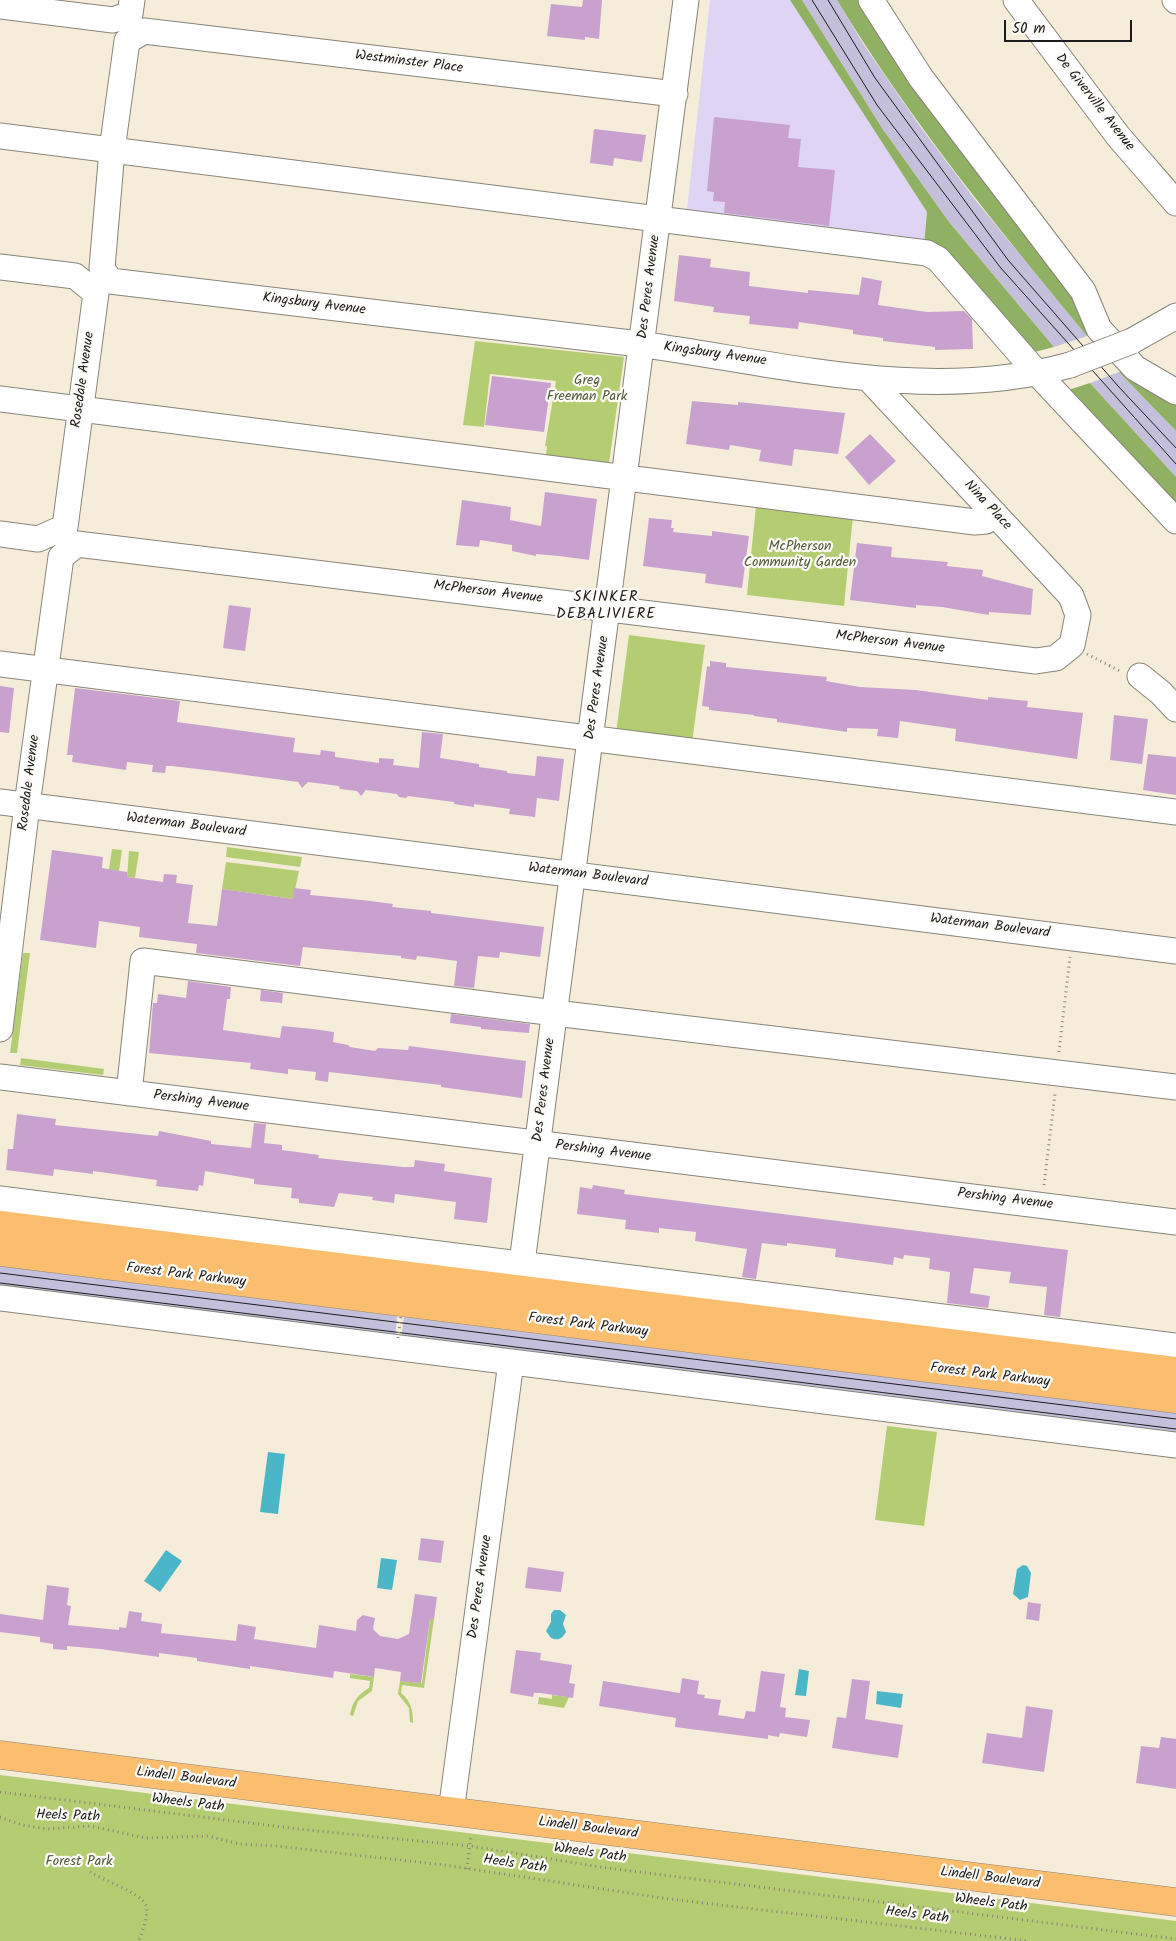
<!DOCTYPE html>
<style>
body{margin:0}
#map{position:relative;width:1176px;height:1941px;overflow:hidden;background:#f5edd9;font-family:Kalam,sans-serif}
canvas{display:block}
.scale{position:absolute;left:1004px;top:20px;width:128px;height:22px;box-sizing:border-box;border:2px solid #1c1c1c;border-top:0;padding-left:6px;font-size:15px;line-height:18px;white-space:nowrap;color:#1c1c1c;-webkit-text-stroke:4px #fdfcf7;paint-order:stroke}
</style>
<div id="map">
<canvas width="1176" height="1941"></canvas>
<div class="scale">50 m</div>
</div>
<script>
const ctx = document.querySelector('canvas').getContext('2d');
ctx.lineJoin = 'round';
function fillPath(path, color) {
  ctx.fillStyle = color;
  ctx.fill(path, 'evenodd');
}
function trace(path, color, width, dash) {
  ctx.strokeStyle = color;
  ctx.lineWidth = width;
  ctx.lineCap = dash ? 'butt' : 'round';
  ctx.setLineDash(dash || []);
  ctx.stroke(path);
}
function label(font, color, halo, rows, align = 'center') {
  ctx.font = font + ' Kalam,sans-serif';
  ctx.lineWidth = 4.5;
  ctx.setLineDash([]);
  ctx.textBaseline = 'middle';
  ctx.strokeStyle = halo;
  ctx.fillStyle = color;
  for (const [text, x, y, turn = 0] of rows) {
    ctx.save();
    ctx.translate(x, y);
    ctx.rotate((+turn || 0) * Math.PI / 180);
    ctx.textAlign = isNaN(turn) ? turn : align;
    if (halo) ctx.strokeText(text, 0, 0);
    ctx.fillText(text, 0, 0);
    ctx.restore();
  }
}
fillPath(new Path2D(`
 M 710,0 L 790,0 L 927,212 L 924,245 L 686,219 Z`), '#e0d4f4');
fillPath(new Path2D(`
 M 802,0 L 837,0 L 864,45 L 919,125 L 976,201 L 1087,336 L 1054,347 L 949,222 L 882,128 Z
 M 1119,372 L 1176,431 L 1176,477 L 1090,383 Z
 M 0,1266 L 397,1316 L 395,1338 L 0,1289 Z
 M 404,1317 L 1176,1413 L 1176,1436 L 401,1339 Z`), '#c4c0db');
fillPath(new Path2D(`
 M 475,341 L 624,357 L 608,470 L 545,462 L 547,446 L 545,446 L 556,381 L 490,374 L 484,427 L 463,425 Z
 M 756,506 L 853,516 L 844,606 L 747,595 Z
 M 629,635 L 705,645 L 692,743 L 616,733 Z
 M 227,847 L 302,857 L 300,867 L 226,857 Z
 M 112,849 L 122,850 L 119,871 L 108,875 Z
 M 129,851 L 139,852 L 135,878 L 127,877 Z
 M 226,862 L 299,871 L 293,899 L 222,889 Z
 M 23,953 L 30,953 L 17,1053 L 10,1053 Z
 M 21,1058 L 104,1069 L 103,1075 L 20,1065 Z
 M 887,1426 L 937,1432 L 924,1526 L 875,1520 Z
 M 430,1619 L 434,1619 L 424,1688 L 402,1685 L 401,1693 C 411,1701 413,1710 413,1723 L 410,1722 L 409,1708 L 398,1694 L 400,1681 L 422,1683 Z
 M 350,1674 L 374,1677 L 372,1691 L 358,1701 L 353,1716 L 350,1715 C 352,1703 357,1695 369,1688 L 370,1681 L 350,1678 Z
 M 552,1695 L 569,1697 L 564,1708 L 538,1704 L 539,1697 L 552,1699 Z
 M 0,1775 L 1176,1921 L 1176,1941 L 0,1941 Z`), '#b5cd72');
fillPath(new Path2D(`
 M 790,0 L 802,0 L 882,128 L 949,222 L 1054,347 L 1031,353 L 924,245 L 927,212 Z
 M 837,0 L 865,0 L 1078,293 L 1092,334 L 1087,336 C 998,228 910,121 837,0 Z
 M 1125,370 L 1176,401 L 1176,431 L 1119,372 Z
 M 1090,383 L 1176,477 L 1176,511 L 1065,391 Z`), '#90b064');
fillPath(new Path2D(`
 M 268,1452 L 285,1454 L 278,1514 L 260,1512 Z
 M 166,1550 L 182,1561 L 160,1592 L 144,1581 Z
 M 381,1558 L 397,1560 L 392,1590 L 377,1588 Z
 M 1023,1565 L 1027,1566 L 1031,1573 L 1028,1597 L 1020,1600 L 1013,1594 L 1017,1569 Z
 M 560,1610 L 566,1615 L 563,1624 L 566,1632 C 562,1639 558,1641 551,1638 L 546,1631 L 551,1622 L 551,1614 L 554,1610 Z
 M 799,1669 L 809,1671 L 806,1696 L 795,1695 Z
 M 877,1691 L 903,1694 L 901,1708 L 876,1704 Z`), '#4bb6c8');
fillPath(new Path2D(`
 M 583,0 L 602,0 L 599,39 L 585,37 L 585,40 L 547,36 L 551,4 L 582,7 Z
 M 714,117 L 790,125 L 788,138 L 801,139 L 798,167 L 835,170 L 829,226 L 724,213 L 725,202 L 713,201 L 714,192 L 707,191 Z
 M 594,129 L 646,135 L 642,162 L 614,158 L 613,166 L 590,163 Z
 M 679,255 L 711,259 L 710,267 L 750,272 L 749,286 L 808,293 L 808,290 L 859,295 L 862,277 L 882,281 L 878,305 L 927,312 L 964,311 L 972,319 L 973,349 L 935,350 L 935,347 L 883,341 L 883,338 L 853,334 L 853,330 L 799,322 L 798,329 L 749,324 L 750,316 L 713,312 L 714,307 L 674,301 Z
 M 492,376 L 551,383 L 544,432 L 485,425 Z
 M 692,401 L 738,405 L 738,402 L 845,413 L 838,454 L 794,449 L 792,466 L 759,461 L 761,450 L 730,445 L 729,450 L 686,444 Z
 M 870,434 L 896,461 L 869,485 L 845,457 Z
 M 545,492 L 597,499 L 589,560 L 559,556 L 536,554 L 536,556 L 512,551 L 512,545 L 480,540 L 479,547 L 456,545 L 462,500 L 511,507 L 510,520 L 541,526 Z
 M 649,518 L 672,520 L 671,528 L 674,528 L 673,532 L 712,536 L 712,531 L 749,536 L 742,588 L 705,583 L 706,574 L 643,566 Z
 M 857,543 L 892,547 L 891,557 L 948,562 L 947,566 L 983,570 L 982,576 L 1033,589 L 1031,615 L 989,612 L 989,615 L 942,607 L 916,605 L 916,608 L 850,600 Z
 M 229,605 L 251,608 L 245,651 L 223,648 Z
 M 710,661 L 726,663 L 726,667 L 827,677 L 826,681 L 860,687 L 916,690 L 988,700 L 988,697 L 1028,701 L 1027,707 L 1083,713 L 1077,759 L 955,741 L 956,729 L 900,721 L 898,738 L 877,736 L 878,729 L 847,728 L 847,732 L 777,722 L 777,719 L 754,716 L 754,715 L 709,710 L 709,707 L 702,706 L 707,666 L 710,667 Z
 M 0,686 L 14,688 L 9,733 L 0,732 Z
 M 75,688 L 180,701 L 177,722 L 295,738 L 293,752 L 320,755 L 321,750 L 335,752 L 335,757 L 379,763 L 379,758 L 394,759 L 393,765 L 419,768 L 422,732 L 443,734 L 440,758 L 479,764 L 479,767 L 507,771 L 507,773 L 535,776 L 537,756 L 564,759 L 559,801 L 537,798 L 535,817 L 509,814 L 510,809 L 474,804 L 474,807 L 454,804 L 454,802 L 408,796 L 406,798 L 399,797 L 397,794 L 366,790 L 361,796 L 357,791 L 340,789 L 339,786 L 308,782 L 302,788 L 298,782 L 215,771 L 172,766 L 166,766 L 165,773 L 152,772 L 153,765 L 127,762 L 126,770 L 72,762 L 73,755 L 67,755 Z
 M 1114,715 L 1148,719 L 1142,764 L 1110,760 Z
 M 1148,754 L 1176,757 L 1176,795 L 1143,790 Z
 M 52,850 L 103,857 L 102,868 L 127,872 L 127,877 L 163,882 L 164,874 L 177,875 L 176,883 L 193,885 L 188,923 L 217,926 L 222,889 L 293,899 L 294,888 L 311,890 L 310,895 L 362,900 L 393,904 L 392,907 L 431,911 L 431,913 L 544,927 L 540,957 L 500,952 L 499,958 L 478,956 L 474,988 L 454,986 L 457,961 L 427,957 L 417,956 L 416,960 L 401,958 L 401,956 L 303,947 L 300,966 L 196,953 L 197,944 L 139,937 L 140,927 L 99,921 L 96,948 L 40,940 Z
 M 188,981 L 231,987 L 230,999 L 227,999 L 223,1030 L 280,1038 L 282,1026 L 313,1029 L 334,1032 L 333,1042 L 348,1045 L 350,1047 L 375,1051 L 378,1048 L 408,1050 L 409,1046 L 526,1061 L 522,1098 L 441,1087 L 441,1085 L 329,1072 L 328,1082 L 315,1080 L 316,1072 L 288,1069 L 288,1074 L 250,1069 L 251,1063 L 149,1053 L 153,1003 L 157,1003 L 158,994 L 186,998 Z
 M 261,990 L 283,993 L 282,1003 L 260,1001 Z
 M 451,1014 L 530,1024 L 529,1033 L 481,1029 L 481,1027 L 450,1023 Z
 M 17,1114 L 56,1119 L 55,1125 L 158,1136 L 159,1131 L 211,1141 L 211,1144 L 251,1148 L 254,1123 L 266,1124 L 264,1143 L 282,1145 L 282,1150 L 319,1155 L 318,1158 L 403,1167 L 414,1167 L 415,1160 L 445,1164 L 444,1171 L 492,1178 L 487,1223 L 454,1219 L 456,1202 L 395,1194 L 394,1203 L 372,1200 L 373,1197 L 339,1193 L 334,1207 L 299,1203 L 299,1199 L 291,1198 L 292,1188 L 254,1184 L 254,1179 L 205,1171 L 203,1186 L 199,1185 L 198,1191 L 156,1186 L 157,1180 L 93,1171 L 93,1174 L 54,1169 L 53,1176 L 6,1170 L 8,1149 L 13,1149 Z
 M 593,1185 L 625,1190 L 624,1194 L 1068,1250 L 1060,1317 L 1044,1315 L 1047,1287 L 1009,1283 L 1011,1272 L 974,1268 L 970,1293 L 990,1296 L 988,1308 L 947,1303 L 950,1272 L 929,1269 L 930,1258 L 904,1255 L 903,1259 L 894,1257 L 893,1265 L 835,1257 L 836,1249 L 787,1243 L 787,1246 L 762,1243 L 756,1279 L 742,1277 L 747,1249 L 695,1241 L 696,1232 L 659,1228 L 659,1233 L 625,1229 L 626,1220 L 577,1214 L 580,1187 L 592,1189 Z
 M 421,1538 L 444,1541 L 441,1563 L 418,1560 Z
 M 528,1567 L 564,1572 L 561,1592 L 525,1588 Z
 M 47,1585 L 69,1588 L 67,1605 L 71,1606 L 68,1625 L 119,1630 L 119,1627 L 126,1628 L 129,1611 L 142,1613 L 141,1621 L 162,1624 L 161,1633 L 236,1641 L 238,1624 L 256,1627 L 254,1639 L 316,1648 L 319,1625 L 356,1631 L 357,1620 L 363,1615 L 375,1618 L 373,1629 L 380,1636 L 398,1639 L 409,1634 L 415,1594 L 437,1597 L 434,1619 L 430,1619 L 421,1683 L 400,1681 L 401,1672 L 375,1668 L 374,1677 L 334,1671 L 333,1678 L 250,1666 L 250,1669 L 197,1661 L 197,1658 L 159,1653 L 159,1657 L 100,1649 L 67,1646 L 67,1650 L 53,1649 L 53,1644 L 40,1642 L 40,1637 L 0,1632 L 0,1614 L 43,1620 Z
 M 1028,1602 L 1041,1604 L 1039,1621 L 1026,1619 Z
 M 516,1650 L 541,1653 L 540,1660 L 572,1665 L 569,1683 L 575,1684 L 573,1698 L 541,1693 L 534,1693 L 533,1697 L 510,1693 Z
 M 761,1671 L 785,1674 L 780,1707 L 786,1708 L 785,1717 L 810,1720 L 807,1737 L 780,1733 L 779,1737 L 768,1735 L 768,1739 L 675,1727 L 676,1718 L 599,1706 L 603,1681 L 680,1693 L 682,1678 L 699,1681 L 697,1694 L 705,1695 L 704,1698 L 721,1700 L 718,1715 L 744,1719 L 746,1711 L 755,1712 Z
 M 852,1679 L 870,1681 L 865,1719 L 903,1725 L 898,1758 L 832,1748 L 837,1717 L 846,1718 Z
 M 1026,1706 L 1053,1710 L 1044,1772 L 982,1763 L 987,1733 L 1022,1738 Z
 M 1161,1737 L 1176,1739 L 1176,1789 L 1136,1783 L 1141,1746 L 1159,1748 Z`), '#c8a1cf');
const minor = new Path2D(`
 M 871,0 L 921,78 L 1083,291 L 1099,329 L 1135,368 L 1176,392
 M 1016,0 L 1118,136 L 1176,203
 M 1175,0 L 1176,1
 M 0,6 L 113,20 L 130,14 L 132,0
 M 675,94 L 144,31 L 127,41 L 112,150 L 102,268 L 110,281 C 284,302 458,321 631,343 C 776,362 925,405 1070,365
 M 0,136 L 927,253 L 938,259 L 1037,373 L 1176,521
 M 0,267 L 75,276 L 96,293 L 65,527 L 38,539 L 0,534
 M 1132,341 L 1176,316
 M 0,399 L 975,522 L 986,521 L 995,514
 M 0,664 L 1176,812
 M 1140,676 L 1161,693 L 1176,709
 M 0,802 L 1176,951
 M 0,1029 L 27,805 L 61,557 L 77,544 L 1036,661 L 1056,658 L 1072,645 L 1078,615 L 1071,596 L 868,378
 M 0,1077 L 1176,1222
 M 129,1093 L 143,961 L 555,1013 L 1176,1087
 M 0,1199 L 1176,1346
 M 0,1298 L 1176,1445
 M 516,1309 L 686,0
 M 451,1812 L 511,1362`);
const major = new Path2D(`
 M 0,1225 L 1176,1371
 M 0,1252 L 1176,1399
 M 0,1755 L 1176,1902`);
trace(minor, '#88847a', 27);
trace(major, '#88847a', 29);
trace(new Path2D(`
 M 1087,654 L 1122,672
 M 1059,1052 L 1070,957
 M 1044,1185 L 1055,1093
 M 0,1792 L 307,1830 L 470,1846 L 607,1868 L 1176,1939
 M 0,1817 L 22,1825 L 48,1829 L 91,1826 L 145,1838 L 208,1836 L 239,1844 L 276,1846 L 444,1865 L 669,1899 L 1029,1941
 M 467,1869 L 471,1835
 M 90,1872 C 102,1880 143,1893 146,1906 C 149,1916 142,1931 139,1941`), '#88847a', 3, [1, 4]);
trace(minor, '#fff', 25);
trace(major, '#fbbd6e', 28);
trace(new Path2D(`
 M 812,0 L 877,105 L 1000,267 L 1176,464
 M 828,0 L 875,78 L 1008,260 L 1118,386 L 1176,448
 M 0,1273 L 1176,1419
 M 0,1283 L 1176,1429`), '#1c1c1c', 1);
const minorBridge = new Path2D(`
 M 1070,365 L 1132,341`);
trace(minorBridge, '#88847a', 27, []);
trace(new Path2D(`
 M 398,1338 L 401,1316`), '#88847a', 3, [1, 4]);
trace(minorBridge, '#fff', 25);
label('14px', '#1c1c1c', '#fdfcf7', [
 ["Westminster Place",409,63,7],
 ["De Giverville Avenue",1094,103,52],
 ["Des Peres Avenue",650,287,-83],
 ["Kingsbury Avenue",314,305,7],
 ["Kingsbury Avenue",715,355,8],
 ["Rosedale Avenue",84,380,-82],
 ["Nina Place",987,506,47],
 ["McPherson Avenue",488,593,7],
 ["McPherson Avenue",890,643,7],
 ["Des Peres Avenue",598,688,-82],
 ["Rosedale Avenue",30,783,-83],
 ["Waterman Boulevard",186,826,7],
 ["Waterman Boulevard",588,876,7],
 ["Waterman Boulevard",990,927,7],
 ["Des Peres Avenue",545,1090,-83],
 ["Pershing Avenue",201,1102,7],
 ["Pershing Avenue",603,1152,7],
 ["Pershing Avenue",1005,1200,7],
 ["Forest Park Parkway",186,1276,7],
 ["Forest Park Parkway",588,1326,7],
 ["Forest Park Parkway",990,1376,7],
 ["Des Peres Avenue",481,1587,-82],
 ["Lindell Boulevard",186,1779,7],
 ["Wheels Path",188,1804,7],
 ["Heels Path",68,1817,2],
 ["Lindell Boulevard",588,1829,7],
 ["Wheels Path",590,1854,8],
 ["Heels Path",515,1865,8],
 ["Lindell Boulevard",990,1879,7],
 ["Wheels Path",991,1904,7],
 ["Heels Path",917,1916,7]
]);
label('14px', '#525a3a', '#fdfcf7', [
 ["Greg",587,382],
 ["Freeman Park",587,398],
 ["McPherson",800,548],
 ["Community Garden",800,564],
 ["Forest Park",79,1863]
]);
ctx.letterSpacing = '1px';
label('15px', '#1c1c1c', '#fdfcf7', [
 ["SKINKER",606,598],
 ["DEBALIVIERE",606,615]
]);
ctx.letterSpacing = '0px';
</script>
